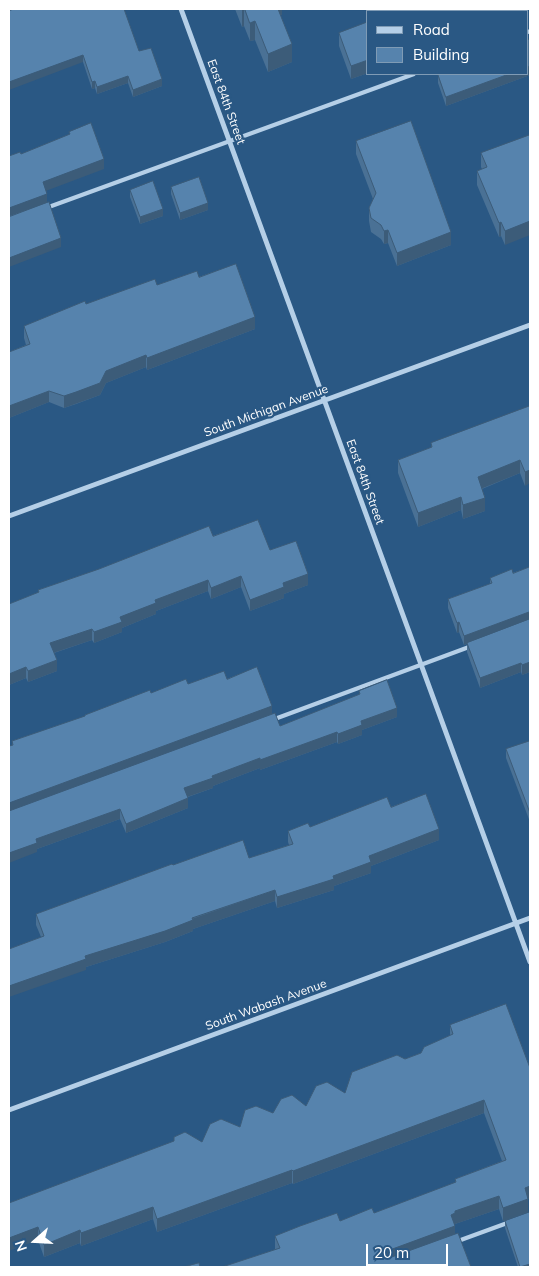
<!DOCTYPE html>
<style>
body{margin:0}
#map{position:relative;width:539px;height:1276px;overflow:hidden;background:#2a5884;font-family:Mulish,sans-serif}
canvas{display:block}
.frame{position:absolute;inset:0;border:10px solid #fff;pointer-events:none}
.legend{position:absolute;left:366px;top:10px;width:162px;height:65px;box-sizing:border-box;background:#2a5884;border:1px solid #7f9bb5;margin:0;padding:6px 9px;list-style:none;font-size:15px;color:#fff}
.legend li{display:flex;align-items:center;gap:10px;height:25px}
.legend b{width:25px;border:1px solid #7f9bb5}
.north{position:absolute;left:10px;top:1216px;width:50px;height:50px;-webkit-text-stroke:4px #2a5884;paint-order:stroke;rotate:251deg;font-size:14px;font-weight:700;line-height:20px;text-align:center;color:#fff}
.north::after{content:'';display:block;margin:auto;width:18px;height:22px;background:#fff;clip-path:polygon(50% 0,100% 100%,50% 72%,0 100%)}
.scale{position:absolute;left:366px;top:1244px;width:82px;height:22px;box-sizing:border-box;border:2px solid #fff;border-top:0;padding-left:6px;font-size:15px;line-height:18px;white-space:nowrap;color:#fff;-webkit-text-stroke:4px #2a5884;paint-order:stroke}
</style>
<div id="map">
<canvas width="539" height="1276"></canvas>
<div class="frame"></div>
<ul class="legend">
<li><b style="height:6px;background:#b5cfe7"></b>Road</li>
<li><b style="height:14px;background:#5683ad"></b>Building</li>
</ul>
<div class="north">N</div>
<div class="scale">20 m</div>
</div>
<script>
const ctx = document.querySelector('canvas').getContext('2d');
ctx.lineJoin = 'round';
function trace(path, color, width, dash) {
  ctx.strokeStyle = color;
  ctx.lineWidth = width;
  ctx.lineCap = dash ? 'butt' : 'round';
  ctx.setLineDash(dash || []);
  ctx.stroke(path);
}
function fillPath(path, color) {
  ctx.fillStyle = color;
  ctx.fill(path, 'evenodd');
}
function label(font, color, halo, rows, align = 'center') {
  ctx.font = font + ' Mulish,sans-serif';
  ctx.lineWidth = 4.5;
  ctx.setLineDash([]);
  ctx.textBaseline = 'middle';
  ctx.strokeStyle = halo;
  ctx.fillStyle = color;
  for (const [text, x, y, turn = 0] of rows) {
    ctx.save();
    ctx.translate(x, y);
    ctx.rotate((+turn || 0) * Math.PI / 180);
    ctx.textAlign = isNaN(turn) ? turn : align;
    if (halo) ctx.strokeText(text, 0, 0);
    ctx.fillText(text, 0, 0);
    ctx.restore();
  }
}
trace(new Path2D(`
 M 528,32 L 530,31
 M 46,208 L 414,74
 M 272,720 L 469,647
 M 458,1241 L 510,1222`), '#b5cfe7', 4);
trace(new Path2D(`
 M 181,9 L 530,962
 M 9,516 L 530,325
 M 9,1110 L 530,918`), '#b5cfe7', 5);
fillPath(new Path2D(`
 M 235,9 L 282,9 L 282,15 L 280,15 L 292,62 L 268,72 L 255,40 L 250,41 L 244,26 L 242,27 Z
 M 9,11 L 139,51 L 162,86 L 133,97 L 128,83 L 97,94 L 95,88 L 92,89 L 83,62 Z
 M 368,22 L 368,73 L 351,79 L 339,46 L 339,33 Z
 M 530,39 L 530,75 L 446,106 L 438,83 L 438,74 Z
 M 530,135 L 505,245 L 501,236 L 499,237 L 477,185 L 477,171 L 482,169 L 481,167 L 481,153 Z
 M 356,141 L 451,245 L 397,266 L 388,243 L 384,244 L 381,239 L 371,232 L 369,221 L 369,208 L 373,199 L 356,154 Z
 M 171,187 L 208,210 L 180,220 L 171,194 Z
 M 130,190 L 163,216 L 140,224 L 130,197 Z
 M 199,277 L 255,329 L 147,370 L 146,367 L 106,383 L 100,395 L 76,404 L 64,408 L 49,402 L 9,418 L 9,352 L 26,345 L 24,338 L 24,326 L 86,304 L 157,285 Z
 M 530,406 L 525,486 L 520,473 L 482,489 L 485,511 L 463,519 L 461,510 L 418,527 L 398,473 L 398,460 L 431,448 L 431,443 Z
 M 213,536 L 270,550 L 308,585 L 284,594 L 284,598 L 250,611 L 241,587 L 211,599 L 208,591 L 156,611 L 156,614 L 122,628 L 122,632 L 94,643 L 92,640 L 54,653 L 57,671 L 28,682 L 26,678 L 9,685 L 9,604 L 38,593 L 38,590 Z
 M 530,567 L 530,672 L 522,675 L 521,672 L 480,688 L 467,652 L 467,644 L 464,645 L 459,632 L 457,633 L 448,608 L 448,599 L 490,584 L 490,578 L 513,573 Z
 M 227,679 L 272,714 L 280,726 L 359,695 L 359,691 L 397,717 L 362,730 L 362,735 L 338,744 L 337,742 L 260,770 L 260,768 L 213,786 L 213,788 L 188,797 L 188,808 L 126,833 L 120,819 L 37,849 L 37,852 L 12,745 L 12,741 L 85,717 L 85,715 L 151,693 L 188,684 Z
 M 530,741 L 530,822 L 506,758 L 506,749 Z
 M 391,807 L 439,840 L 371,866 L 371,873 L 334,886 L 334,890 L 277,908 L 275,901 L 193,929 L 193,931 L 165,942 L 86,967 L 86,970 L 41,937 L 36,925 L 36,914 L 173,865 L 249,858 L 289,845 L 288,842 L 288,831 L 310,827 Z
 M 450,1025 L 530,1068 L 530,1199 L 528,1199 L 528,1212 L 503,1221 L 499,1209 L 455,1224 L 455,1234 L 471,1267 L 275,1249 L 275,1236 L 374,1213 L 455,1183 L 455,1179 L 502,1161 L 484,1113 L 293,1184 L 292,1183 L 157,1232 L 153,1219 L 81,1246 L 80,1243 L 44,1257 L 38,1240 L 9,1203 L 202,1142 L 273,1113 L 306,1106 L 345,1093 L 405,1059 L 421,1053 L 450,1035 Z
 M 505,1221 L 530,1267 L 518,1267 L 505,1228 Z`), '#4a7195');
fillPath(new Path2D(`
 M 242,9 L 244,9 L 244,26 L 242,27 Z
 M 274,9 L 282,9 L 282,15 L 274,17 Z
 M 255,21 L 255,40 L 250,41 L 250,23 Z
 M 292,44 L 292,62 L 268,72 L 268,54 Z
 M 83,55 L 83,62 L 9,90 L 9,82 Z
 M 368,60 L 368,73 L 351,79 L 351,66 Z
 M 530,66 L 530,75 L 446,106 L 446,97 L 509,74 L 528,74 L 528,67 Z
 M 128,76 L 128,83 L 97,94 L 97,87 Z
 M 162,79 L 162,86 L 133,97 L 133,90 Z
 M 95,81 L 95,88 L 92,89 L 92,82 Z
 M 104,159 L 104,169 L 43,192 L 43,182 Z
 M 47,194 L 47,204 L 9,218 L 9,208 Z
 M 208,203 L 208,210 L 180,220 L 180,213 Z
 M 163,209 L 163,216 L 140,224 L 140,217 Z
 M 530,221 L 530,235 L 505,245 L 505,231 Z
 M 501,222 L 501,236 L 499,237 L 499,223 Z
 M 388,230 L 388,243 L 384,244 L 384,231 Z
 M 451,232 L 451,245 L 397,266 L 397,253 Z
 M 61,238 L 61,247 L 9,267 L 9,258 Z
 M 255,317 L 255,329 L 147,370 L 147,358 Z
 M 146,355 L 146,367 L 106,383 L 100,395 L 64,408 L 64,396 L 106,371 Z
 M 49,391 L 49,402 L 9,418 L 9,406 Z
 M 520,460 L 520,473 L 478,490 L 478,477 Z
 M 530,470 L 530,483 L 525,486 L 525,472 Z
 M 461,497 L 461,510 L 418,527 L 418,513 Z
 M 485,498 L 485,511 L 463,519 L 463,505 Z
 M 308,574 L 308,585 L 284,594 L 284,598 L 250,611 L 250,600 L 283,583 Z
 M 241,576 L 241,587 L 211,599 L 211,588 Z
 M 208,580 L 208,591 L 156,611 L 156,614 L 122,628 L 122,632 L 94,643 L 94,632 L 120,617 L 155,600 Z
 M 529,612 L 529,621 L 467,643 L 467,644 L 464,645 L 464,636 Z
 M 459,622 L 459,632 L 457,633 L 457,623 Z
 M 92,629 L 92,640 L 50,654 L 50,643 Z
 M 57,660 L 57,671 L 28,682 L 28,671 Z
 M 530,662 L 530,672 L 522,675 L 522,665 Z
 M 521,663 L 521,672 L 480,688 L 480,678 Z
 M 26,667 L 26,678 L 9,685 L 9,674 Z
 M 272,706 L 272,716 L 9,813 L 9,803 Z
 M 397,708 L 397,717 L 362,730 L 362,735 L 338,744 L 338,734 L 361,721 Z
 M 337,732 L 337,742 L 260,770 L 260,760 Z
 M 260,758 L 260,768 L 213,786 L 213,788 L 184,798 L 184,788 L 212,776 Z
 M 188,798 L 188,808 L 126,833 L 126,824 Z
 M 120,809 L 120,819 L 37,849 L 37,852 L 9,863 L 9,853 L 36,839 Z
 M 439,829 L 439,840 L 371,866 L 371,873 L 334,886 L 334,890 L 277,908 L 277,897 L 333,876 L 369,856 Z
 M 275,890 L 275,901 L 193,929 L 193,931 L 165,942 L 86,967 L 86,970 L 9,997 L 9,986 L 85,956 Z
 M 484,1100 L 484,1113 L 293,1184 L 293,1171 Z
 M 292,1170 L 292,1183 L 157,1232 L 157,1219 Z
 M 530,1186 L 530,1199 L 528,1199 L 528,1212 L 503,1221 L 503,1208 L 525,1188 Z
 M 499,1196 L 499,1209 L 455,1224 L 455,1238 L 384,1266 L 384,1253 L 387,1251 L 451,1215 L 455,1211 Z
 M 153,1207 L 153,1219 L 81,1246 L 81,1233 Z
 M 38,1227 L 38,1240 L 9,1251 L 9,1238 Z
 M 80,1230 L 80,1243 L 44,1257 L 44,1245 Z
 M 530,1264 L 530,1267 L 522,1267 Z`), '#3c5c79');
const building = new Path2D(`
 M 14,9 L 124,9 L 139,51 L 151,48 L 162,79 L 133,90 L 128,76 L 97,87 L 95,81 L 92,82 L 83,55 L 9,82 L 9,11 Z
 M 245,9 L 278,9 L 292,44 L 268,54 L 255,21 L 250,23 Z
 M 368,22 L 368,60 L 351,66 L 339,33 Z
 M 530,39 L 530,66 L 528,67 L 528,40 Z
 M 438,74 L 509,74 L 446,97 Z
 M 411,121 L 451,232 L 397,253 L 388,230 L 384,231 L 381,225 L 371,218 L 369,208 L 376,193 L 356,141 Z
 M 91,123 L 104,159 L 43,182 L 47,194 L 9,208 L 9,156 L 20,152 L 21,154 L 70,134 L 69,132 Z
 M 530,135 L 530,221 L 505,231 L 501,222 L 499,223 L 477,171 L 487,167 L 481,153 Z
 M 199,177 L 208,203 L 180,213 L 171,187 Z
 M 153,181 L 163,209 L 140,217 L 130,190 Z
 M 49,202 L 61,238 L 9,258 L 9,215 L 10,216 Z
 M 236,264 L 255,317 L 147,358 L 146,355 L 106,371 L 100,383 L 76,392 L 64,396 L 49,391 L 9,406 L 9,352 L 30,344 L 24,326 L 85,301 L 86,304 L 155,279 L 157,285 L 197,271 L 199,277 Z
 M 530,406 L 530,470 L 525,472 L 520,460 L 478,477 L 485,498 L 463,505 L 461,497 L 418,513 L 398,460 L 432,447 L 431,443 Z
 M 258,520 L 270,550 L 296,541 L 308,574 L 283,583 L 284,587 L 250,600 L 241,576 L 211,588 L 208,580 L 155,600 L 156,603 L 120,617 L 122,622 L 94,632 L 92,629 L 50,643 L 57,660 L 28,671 L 26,667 L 9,674 L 9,604 L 39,592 L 38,590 L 99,569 L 209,526 L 213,536 Z
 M 530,567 L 530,612 L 529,612 L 464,636 L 459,622 L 457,623 L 448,599 L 492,583 L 490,578 L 512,569 L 513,573 Z
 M 530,619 L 530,662 L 522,665 L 521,663 L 480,678 L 467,643 Z
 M 257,667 L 272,706 L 9,803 L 9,746 L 13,745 L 12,741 L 85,716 L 85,715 L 150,690 L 151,693 L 186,679 L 188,684 L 224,671 L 227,679 Z
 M 387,680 L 397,708 L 361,721 L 362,725 L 338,734 L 337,732 L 260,760 L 260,758 L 212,776 L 213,778 L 184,788 L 188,798 L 126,824 L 120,809 L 36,839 L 37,843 L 9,853 L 9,811 L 275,713 L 280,726 L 360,694 L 359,691 Z
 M 530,741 L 530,813 L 506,749 Z
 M 426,794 L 439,829 L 369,856 L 371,862 L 333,876 L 334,879 L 277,897 L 275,890 L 192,918 L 193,920 L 165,931 L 85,956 L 86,959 L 9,986 L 9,949 L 44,936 L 36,914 L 172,864 L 173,865 L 243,840 L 249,858 L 293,844 L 288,831 L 308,823 L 310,827 L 387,797 L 391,807 Z
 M 506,1004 L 530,1068 L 530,1186 L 525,1188 L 528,1199 L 503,1208 L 499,1196 L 455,1211 L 455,1213 L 451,1215 L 455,1226 L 387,1251 L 384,1253 L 385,1257 L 389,1258 L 458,1233 L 471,1267 L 222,1267 L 280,1248 L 275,1236 L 300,1226 L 337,1213 L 340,1221 L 372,1208 L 374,1213 L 456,1182 L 455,1179 L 506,1160 L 484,1100 L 293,1171 L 292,1170 L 157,1219 L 153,1207 L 81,1233 L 80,1230 L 44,1245 L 38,1227 L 9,1238 L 9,1203 L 174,1141 L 174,1137 L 185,1132 L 202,1142 L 210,1124 L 221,1119 L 240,1127 L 245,1110 L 256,1106 L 273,1113 L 281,1099 L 292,1095 L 306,1106 L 316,1086 L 327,1082 L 345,1093 L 352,1072 L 397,1055 L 405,1059 L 421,1053 L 424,1047 L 453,1034 L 450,1025 Z
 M 530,1212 L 530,1264 L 520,1267 L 505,1221 Z
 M 199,1263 L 200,1267 L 184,1267 Z`);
fillPath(building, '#5683ad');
trace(building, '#3c5c79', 1);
label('12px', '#fff', '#2a5884', [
 ["East 84th Street",226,102,70],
 ["South Michigan Avenue",266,411,-20],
 ["East 84th Street",365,482,70],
 ["South Wabash Avenue",266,1005,-20]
]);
</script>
